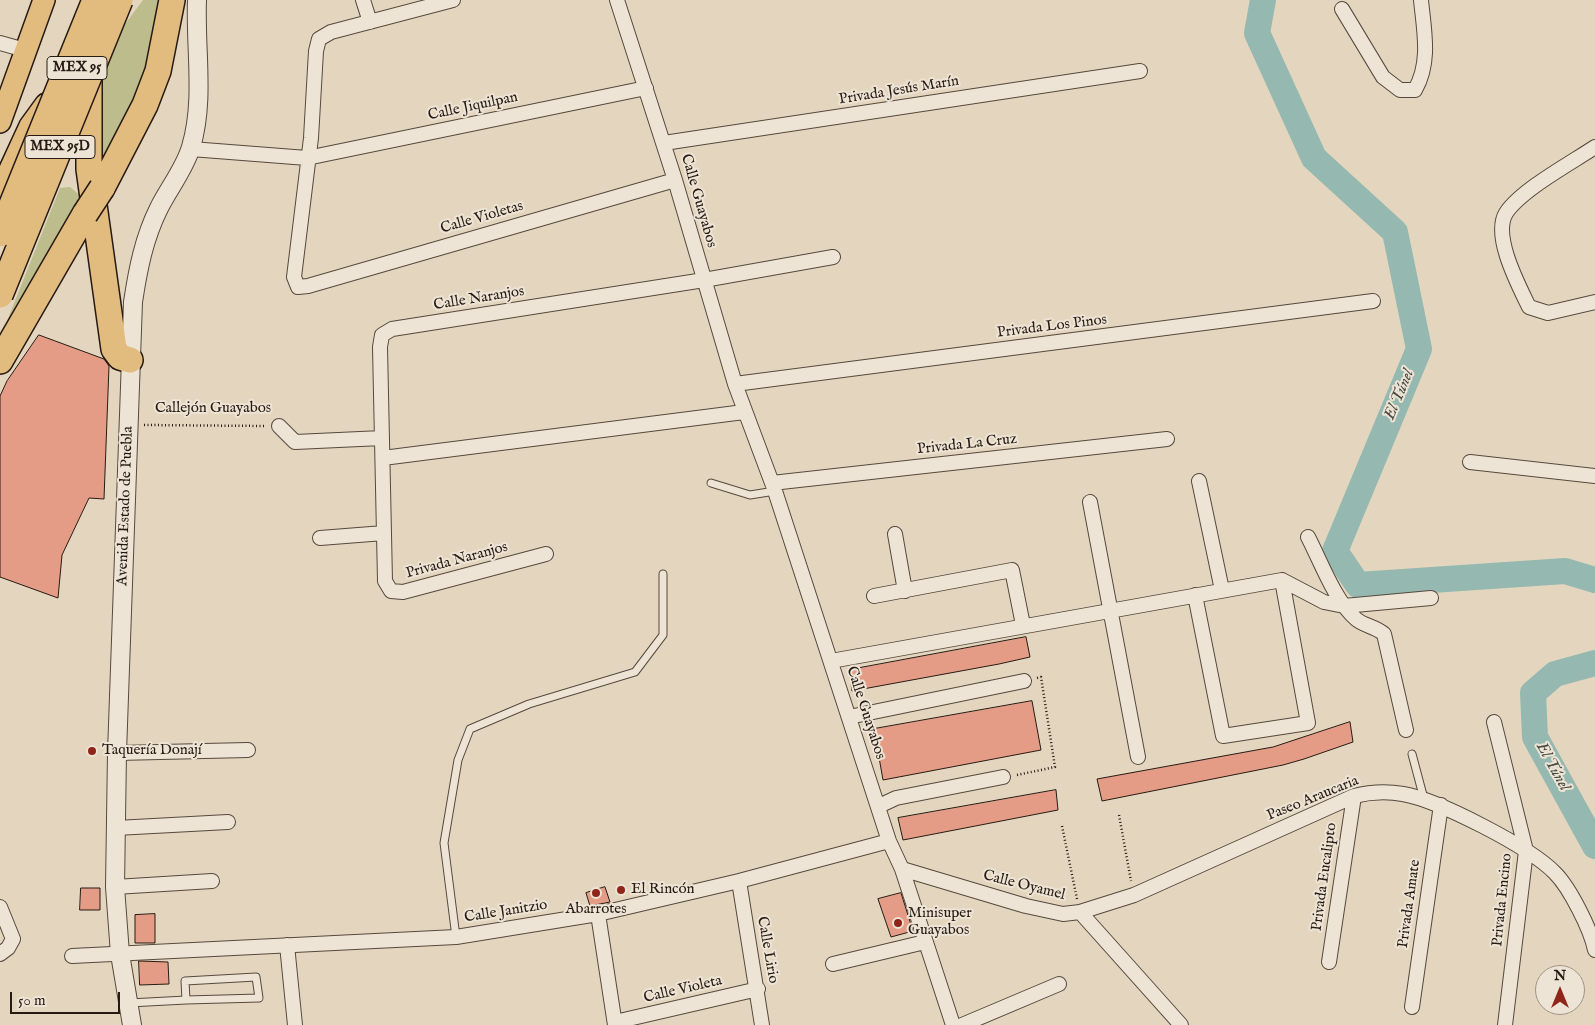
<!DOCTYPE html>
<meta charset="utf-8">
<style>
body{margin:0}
#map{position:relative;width:1595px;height:1025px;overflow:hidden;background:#e4d6be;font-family:"IM FELL English",serif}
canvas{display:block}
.north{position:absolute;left:1535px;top:965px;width:50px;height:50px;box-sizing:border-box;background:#ede4d5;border:1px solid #9e9387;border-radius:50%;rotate:0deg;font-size:14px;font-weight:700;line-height:20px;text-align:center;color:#271a12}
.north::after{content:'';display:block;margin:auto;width:18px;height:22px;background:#8f2418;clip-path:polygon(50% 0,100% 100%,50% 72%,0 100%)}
.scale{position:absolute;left:10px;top:992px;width:110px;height:22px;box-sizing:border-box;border:2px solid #271a12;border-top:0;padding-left:6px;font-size:15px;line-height:18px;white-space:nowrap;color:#271a12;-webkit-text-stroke:4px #ede4d5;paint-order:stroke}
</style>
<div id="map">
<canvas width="1595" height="1025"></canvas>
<div class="north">N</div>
<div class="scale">50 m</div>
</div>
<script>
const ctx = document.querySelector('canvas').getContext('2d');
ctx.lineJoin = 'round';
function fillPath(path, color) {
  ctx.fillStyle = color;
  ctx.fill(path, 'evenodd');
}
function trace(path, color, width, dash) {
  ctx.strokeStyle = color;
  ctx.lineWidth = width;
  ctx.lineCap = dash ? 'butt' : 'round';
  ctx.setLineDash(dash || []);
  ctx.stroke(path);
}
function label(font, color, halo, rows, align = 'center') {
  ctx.font = font + ' "IM FELL English",serif';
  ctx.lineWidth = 4;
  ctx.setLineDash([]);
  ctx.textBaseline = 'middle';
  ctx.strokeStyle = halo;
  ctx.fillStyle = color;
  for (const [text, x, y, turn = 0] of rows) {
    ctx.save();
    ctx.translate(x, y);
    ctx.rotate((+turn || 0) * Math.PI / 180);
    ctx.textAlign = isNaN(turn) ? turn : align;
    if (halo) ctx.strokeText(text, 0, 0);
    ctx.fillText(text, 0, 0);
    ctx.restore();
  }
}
fillPath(new Path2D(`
 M 143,0 L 163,0 L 147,68 L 127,119 L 100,172 L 99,59 Z
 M 70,187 L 82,197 L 5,326 L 60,188 Z`), '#bcbc8c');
trace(new Path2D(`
 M 1263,0 L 1257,33 L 1314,158 L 1395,232 L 1419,349 L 1335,551 L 1358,585 L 1565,571 L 1595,580
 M 1595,663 L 1555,674 L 1533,693 L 1535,737 L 1595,846`), '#95b9b0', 26);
const building = new Path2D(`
 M 39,335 L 104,359 L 109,366 L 104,499 L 89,498 L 62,555 L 58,598 L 0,577 L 0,396 L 7,381 Z
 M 1026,637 L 1030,657 L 999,664 L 852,691 L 849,670 Z
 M 1032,701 L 1041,750 L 883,780 L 874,729 Z
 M 1350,722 L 1353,742 L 1304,759 L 1283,765 L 1102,801 L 1097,779 L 1273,747 Z
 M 1056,790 L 1058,810 L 903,840 L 898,818 Z
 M 605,887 L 610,902 L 590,906 L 586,893 Z
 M 81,888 L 100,888 L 100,910 L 80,910 Z
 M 901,893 L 913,931 L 891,937 L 878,899 Z
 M 155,914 L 155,943 L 135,943 L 135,915 Z
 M 139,961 L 168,962 L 169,984 L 140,985 Z`);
fillPath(building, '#e49c87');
trace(building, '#271a12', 1);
const service = new Path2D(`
 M 711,483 L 750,495 L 775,491
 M 1412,754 L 1424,799
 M 456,937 L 444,843 L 458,760 L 470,729 L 529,704 L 635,672 L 663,635 L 663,574
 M 129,1003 L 186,1000 L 185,981 L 256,977 L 259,998 L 186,1000`);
const minor = new Path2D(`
 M 363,0 L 370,22
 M 453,0 L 331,32 L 319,39 L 316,51 L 311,138 L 294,277 L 298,287 L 308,286 L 675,180
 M 617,0 L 675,180 L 735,384 L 775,491 L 889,841 L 902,869 L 953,1025
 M 1342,9 L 1383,77 L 1400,90 L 1415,90 C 1431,62 1424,31 1421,0
 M 0,43 L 25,50
 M 664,143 L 1140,71
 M 1595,147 C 1571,163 1521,190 1506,213 C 1492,236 1519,286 1529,307 L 1548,313 L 1595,302
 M 191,149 L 307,158 L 646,88
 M 735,384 L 1373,301
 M 279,426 L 295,442 L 382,438
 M 383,458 L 744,412
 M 1470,462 L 1595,476
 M 1199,481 L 1222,590
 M 772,483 L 1167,439
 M 1090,502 L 1138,757
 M 895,534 L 905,591
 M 1308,537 C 1321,562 1335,601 1356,619 C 1364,626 1375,626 1384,634 L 1406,730
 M 320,538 L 384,533
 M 546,554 L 403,592 L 391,591 L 385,581 L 380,347 L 382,335 L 392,329 L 704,280 L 833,257
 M 1195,595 L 1223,736 L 1308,723 L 1282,580
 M 874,596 L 1012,570 L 1023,625
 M 831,661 L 1282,580 L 1324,602 L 1344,606 L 1431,598
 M 849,717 L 1024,681
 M 1494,722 L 1526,851 L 1505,1025
 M 117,753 L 248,750
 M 879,806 L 896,798 L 1003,777
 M 116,828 L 228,822
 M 902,869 L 1026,906 L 1063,914 L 1080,912 L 1134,895 L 1354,796 C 1370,792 1386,791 1403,794 C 1438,800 1530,847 1555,873 C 1570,888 1591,930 1595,950
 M 739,881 L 762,1025
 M 115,887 L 212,881
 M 0,907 L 13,939 L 8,948 L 0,954
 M 1080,912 L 1181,1025
 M 598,914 L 615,1025
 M 287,945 L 295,1025
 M 72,956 L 456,937 L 598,914 L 739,881 L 889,841
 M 1329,962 L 1354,796
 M 833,964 L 925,942
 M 1412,1007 L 1441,805
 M 615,1022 L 758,989
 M 962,1025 L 1059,984`);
const tertiary = new Path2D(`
 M 132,1025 L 120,954 L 115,887 L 117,753 L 133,302 C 138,269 144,238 159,208 C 169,188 185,168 191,147 C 205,100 195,49 197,0`);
const primary = new Path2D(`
 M 0,122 L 44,0
 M 0,191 L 30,126 L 46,104`);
const motorway = new Path2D(`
 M 89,77 L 89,169 L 114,349 L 120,357 L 130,360
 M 102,188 L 145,105 L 158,71 L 172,0
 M 0,361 L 85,214`);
trace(service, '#56493d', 9);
trace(minor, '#56493d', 16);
trace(tertiary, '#56493d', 20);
trace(primary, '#271a12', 24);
trace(motorway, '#271a12', 28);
trace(new Path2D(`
 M 144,425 L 266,426
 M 1017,775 L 1055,767 L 1041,677 L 1037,678
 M 1119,815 L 1131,881
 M 1062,826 L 1077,899`), '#271a12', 2.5, [1, 2.5]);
trace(service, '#ede4d5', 7);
trace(minor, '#ede4d5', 14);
trace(tertiary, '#ede4d5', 18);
trace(primary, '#e2bb7f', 21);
trace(motorway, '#e2bb7f', 25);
const motorwayBridge = new Path2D(`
 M 85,214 L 102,188
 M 0,234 L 95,0
 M 0,295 L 120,0`);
trace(motorwayBridge, '#271a12', 28, []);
trace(motorwayBridge, '#e2bb7f', 25);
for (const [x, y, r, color] of [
 [92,751,5,"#8f2418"],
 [621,890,5,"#8f2418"],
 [596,893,5,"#8f2418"],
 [898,923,5,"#8f2418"]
]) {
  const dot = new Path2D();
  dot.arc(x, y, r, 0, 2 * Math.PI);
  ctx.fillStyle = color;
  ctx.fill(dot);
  trace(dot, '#ede4d5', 2);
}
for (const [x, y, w] of [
 [77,68,60],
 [60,147,70]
]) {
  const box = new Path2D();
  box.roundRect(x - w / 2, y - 11.5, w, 23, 4);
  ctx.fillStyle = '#ede4d5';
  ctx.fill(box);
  trace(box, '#271a12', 1);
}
label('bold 14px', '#271a12', null, [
 ["MEX 95",77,68],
 ["MEX 95D",60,147]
]);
label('15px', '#271a12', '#ede4d5', [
 ["Privada Jesús Marín",899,91,-9],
 ["Calle Jiquilpan",473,107,-12],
 ["Calle Guayabos",698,201,74],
 ["Calle Violetas",482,218,-16],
 ["Calle Naranjos",479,299,-9],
 ["Privada Los Pinos",1052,327,-7],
 ["Callejón Guayabos",213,409],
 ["Privada La Cruz",967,445,-6],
 ["Avenida Estado de Puebla",126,506,-88],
 ["Privada Naranjos",457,561,-15],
 ["Calle Guayabos",865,713,72],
 ["Paseo Araucaria",1313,799,-22],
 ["Privada Eucalipto",1325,877,-82],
 ["Calle Oyamel",1024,886,14],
 ["Privada Encino",1503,900,-84],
 ["Privada Amate",1410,904,-82],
 ["Calle Janitzio",506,912,-9],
 ["Calle Lirio",767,950,80],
 ["Calle Violeta",683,990,-13]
]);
label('15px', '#271a12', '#ede4d5', [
 ["Taquería Donají",102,751],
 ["El Rincón",631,890],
 ["Abarrotes",596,910,"center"],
 ["Minisuper",908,914],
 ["Guayabos",908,931]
], 'left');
label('italic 16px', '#484a41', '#ede4d5', [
 ["El Túnel",1400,395,-67],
 ["El Túnel",1552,767,61]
]);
</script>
